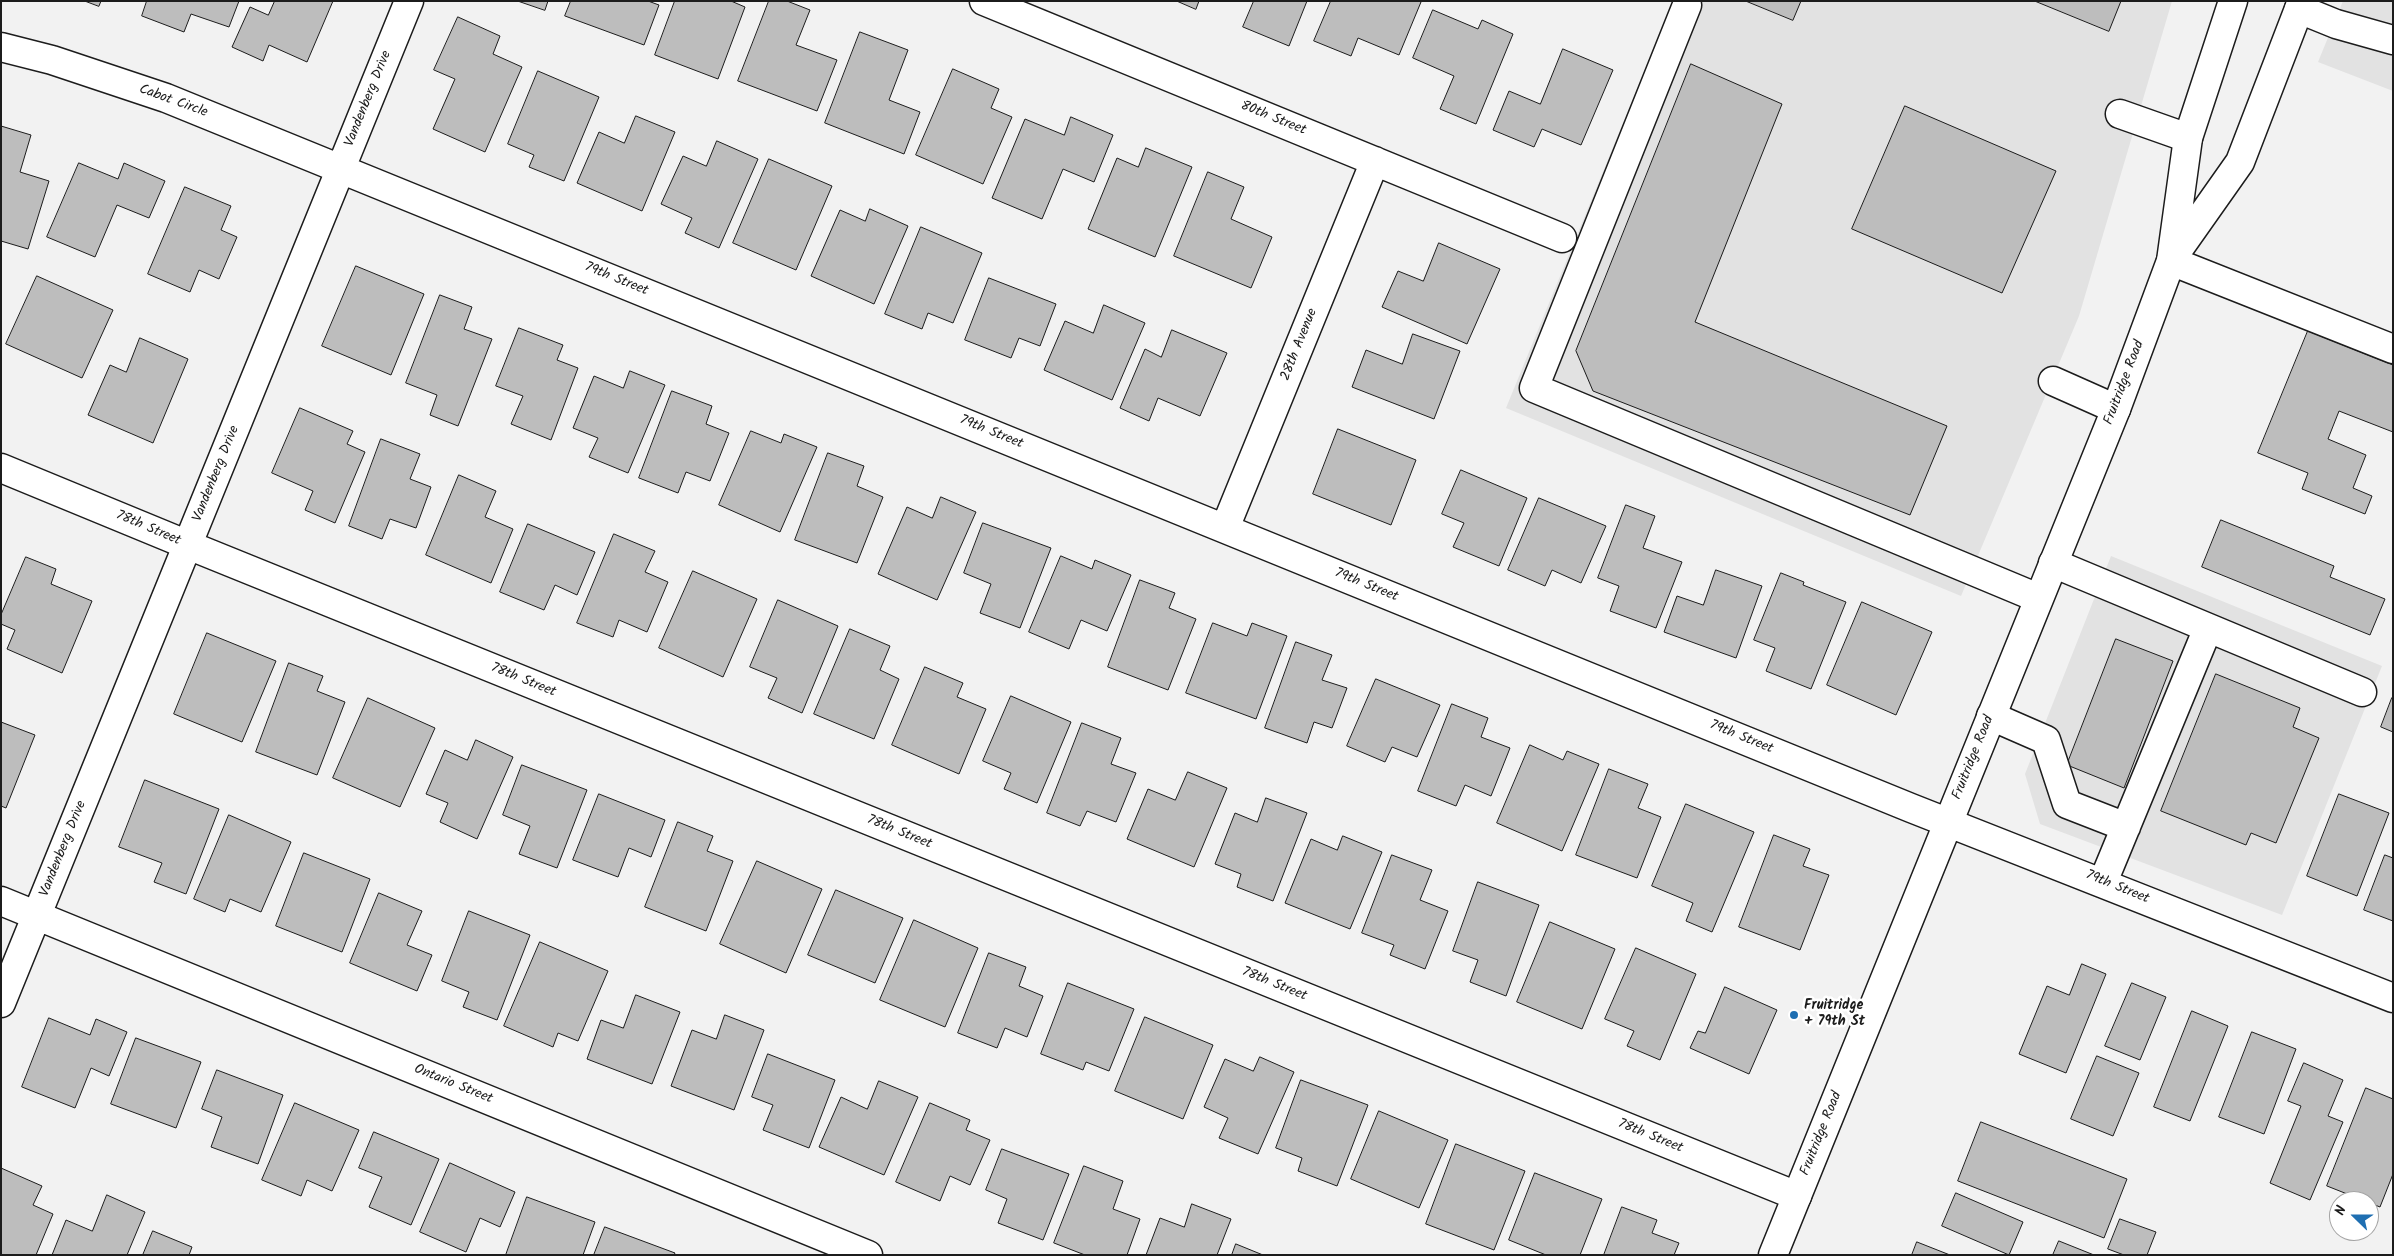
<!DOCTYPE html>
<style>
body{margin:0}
#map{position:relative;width:2394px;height:1256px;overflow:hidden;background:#f2f2f2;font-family:Kalam,sans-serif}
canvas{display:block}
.frame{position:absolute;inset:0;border:2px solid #1c1c1c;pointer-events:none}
.north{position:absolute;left:2329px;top:1191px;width:50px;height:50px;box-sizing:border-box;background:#fff;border:1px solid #a4a4a4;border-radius:50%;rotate:292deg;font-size:14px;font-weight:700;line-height:20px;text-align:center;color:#1c1c1c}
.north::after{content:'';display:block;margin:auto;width:18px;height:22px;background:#1f6fb2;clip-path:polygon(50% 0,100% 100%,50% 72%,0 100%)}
</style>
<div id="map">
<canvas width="2394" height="1256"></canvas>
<div class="frame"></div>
<div class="north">N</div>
</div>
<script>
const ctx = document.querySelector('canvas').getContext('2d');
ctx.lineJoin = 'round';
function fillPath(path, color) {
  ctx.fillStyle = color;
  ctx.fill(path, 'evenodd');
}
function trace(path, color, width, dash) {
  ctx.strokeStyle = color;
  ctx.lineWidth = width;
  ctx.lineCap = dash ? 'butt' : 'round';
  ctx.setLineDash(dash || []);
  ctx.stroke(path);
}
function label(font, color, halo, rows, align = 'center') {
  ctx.font = font + ' Kalam,sans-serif';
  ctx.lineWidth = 5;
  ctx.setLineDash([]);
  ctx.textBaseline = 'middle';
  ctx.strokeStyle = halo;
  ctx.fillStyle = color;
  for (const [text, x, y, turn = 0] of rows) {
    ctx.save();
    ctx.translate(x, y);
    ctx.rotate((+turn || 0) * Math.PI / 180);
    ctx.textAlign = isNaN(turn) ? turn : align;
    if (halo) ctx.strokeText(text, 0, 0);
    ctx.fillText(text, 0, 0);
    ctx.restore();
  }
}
fillPath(new Path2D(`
 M 1673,1 L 2172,1 L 2079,316 L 1961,596 L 1506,408 Z
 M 2343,1 L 2393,1 L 2393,91 L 2318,62 Z
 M 2111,556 L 2382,666 L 2282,915 L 2040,824 L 2025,774 Z`), '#e2e2e2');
const building = new Path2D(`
 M 85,1 L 101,1 L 99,6 Z
 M 147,1 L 239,1 L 229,27 L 191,14 L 184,32 L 142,16 Z
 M 275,1 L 333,1 L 307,62 L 269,45 L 263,61 L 232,47 L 250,7 L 268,15 Z
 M 518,1 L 548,1 L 545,10 Z
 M 571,1 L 648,1 L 659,5 L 644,45 L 565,16 Z
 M 675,1 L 731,1 L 745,7 L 718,79 L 655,55 Z
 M 769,1 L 787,1 L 810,10 L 796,45 L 837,60 L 817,111 L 738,81 Z
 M 1177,1 L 1199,1 L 1196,9 Z
 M 1254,1 L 1307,1 L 1289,46 L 1243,27 Z
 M 1331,1 L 1418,1 L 1421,2 L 1399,55 L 1358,38 L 1351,56 L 1314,41 Z
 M 1746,1 L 1801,1 L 1793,20 Z
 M 2035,1 L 2121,1 L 2109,31 Z
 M 1433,10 L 1478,29 L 1482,20 L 1513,34 L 1476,124 L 1440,109 L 1454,76 L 1413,58 Z
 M 458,17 L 500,36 L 493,54 L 522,67 L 485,152 L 433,129 L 455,79 L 434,70 Z
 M 860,32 L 908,50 L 889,100 L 920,112 L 904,154 L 825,123 Z
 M 1563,49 L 1613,70 L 1581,145 L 1542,129 L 1534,147 L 1493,130 L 1509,91 L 1540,104 Z
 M 1691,64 L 1782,104 L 1695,322 L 1947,426 L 1910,515 L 1593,391 L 1576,351 Z
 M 953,69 L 999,89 L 991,108 L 1012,117 L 983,184 L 916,155 Z
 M 538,71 L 599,97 L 564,181 L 529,167 L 534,155 L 508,144 Z
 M 1905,106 L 2056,171 L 2002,293 L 1852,229 Z
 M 636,116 L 675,132 L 642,211 L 577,183 L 599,132 L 624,143 Z
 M 1071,117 L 1113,135 L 1094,182 L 1063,169 L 1042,219 L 992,198 L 1025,119 L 1064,135 Z
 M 1,126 L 31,135 L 20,172 L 49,181 L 28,249 L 1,241 Z
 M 717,141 L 758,159 L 719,248 L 685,233 L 692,218 L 661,204 L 683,156 L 706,166 Z
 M 1146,148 L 1192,167 L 1155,257 L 1088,229 L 1117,158 L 1138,167 Z
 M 769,159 L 832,186 L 796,270 L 733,243 Z
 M 79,163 L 118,179 L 124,163 L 165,181 L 149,218 L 117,205 L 95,257 L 47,237 Z
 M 1208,172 L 1244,187 L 1231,219 L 1272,237 L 1251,288 L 1174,256 Z
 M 185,187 L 231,206 L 221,230 L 237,237 L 219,279 L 199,270 L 190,292 L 148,274 Z
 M 870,209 L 908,226 L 874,304 L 811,276 L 840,210 L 865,221 Z
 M 921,227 L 982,253 L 953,323 L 928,313 L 922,329 L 885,314 Z
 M 1439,243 L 1500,269 L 1467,344 L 1382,307 L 1398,271 L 1423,281 Z
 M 356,266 L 424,294 L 391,375 L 322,346 Z
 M 37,276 L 113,310 L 82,378 L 6,344 Z
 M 989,278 L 1056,304 L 1040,346 L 1019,338 L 1011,358 L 965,340 Z
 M 440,295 L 472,307 L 464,329 L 492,339 L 458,426 L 430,415 L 437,395 L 406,383 Z
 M 1104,305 L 1145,323 L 1112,400 L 1044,370 L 1065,321 L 1093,333 Z
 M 519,328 L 563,345 L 557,360 L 578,368 L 551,440 L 511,424 L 523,396 L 496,386 Z
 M 1172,330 L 1227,353 L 1200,416 L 1158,398 L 1149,421 L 1120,408 L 1145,349 L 1161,357 Z
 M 2308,331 L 2393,365 L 2393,432 L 2339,411 L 2328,439 L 2366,455 L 2353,488 L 2372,496 L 2365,514 L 2302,489 L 2308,473 L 2258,453 Z
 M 1413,334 L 1460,351 L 1434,419 L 1352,387 L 1366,350 L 1402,364 Z
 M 140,338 L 188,359 L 153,443 L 88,415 L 110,365 L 126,372 Z
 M 630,371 L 665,385 L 628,473 L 589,457 L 598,438 L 573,428 L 594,376 L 623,388 Z
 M 672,391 L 712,406 L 706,424 L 729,433 L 710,481 L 686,472 L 678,493 L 639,478 Z
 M 300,408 L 353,431 L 347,444 L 365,452 L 335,523 L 305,510 L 313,491 L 272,473 Z
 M 1338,429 L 1416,460 L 1391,525 L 1313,494 Z
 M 751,431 L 781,443 L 784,434 L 817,447 L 780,532 L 719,505 Z
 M 381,439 L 420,454 L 410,479 L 431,487 L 416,528 L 390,519 L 382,539 L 349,526 Z
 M 828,453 L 864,466 L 857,486 L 883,497 L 857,563 L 795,540 Z
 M 1461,470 L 1527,498 L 1499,566 L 1453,547 L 1464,523 L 1442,514 Z
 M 459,475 L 496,491 L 485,517 L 513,529 L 491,583 L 426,555 Z
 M 941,497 L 976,512 L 937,600 L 878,574 L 907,507 L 932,518 Z
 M 1539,498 L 1606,526 L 1581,583 L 1552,570 L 1545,586 L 1508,570 Z
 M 1626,505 L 1655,516 L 1643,548 L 1682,562 L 1656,628 L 1610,611 L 1619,586 L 1598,578 Z
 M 2221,520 L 2334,566 L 2330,577 L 2385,599 L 2370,635 L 2202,567 Z
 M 983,523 L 1051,548 L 1020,628 L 980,613 L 991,584 L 964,573 Z
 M 528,524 L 595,552 L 577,595 L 555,585 L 544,610 L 500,592 Z
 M 614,534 L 655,551 L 645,572 L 668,582 L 647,632 L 619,620 L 613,637 L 577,623 Z
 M 1061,556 L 1092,569 L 1095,560 L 1131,575 L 1107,631 L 1081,620 L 1069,649 L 1029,632 Z
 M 26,557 L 56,569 L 51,584 L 92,601 L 62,673 L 7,649 L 15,630 L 1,624 L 1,615 Z
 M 1716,570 L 1762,586 L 1736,658 L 1664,632 L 1677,596 L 1703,605 Z
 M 693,571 L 757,599 L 723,677 L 659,648 Z
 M 1781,573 L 1804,582 L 1803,585 L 1846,602 L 1811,689 L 1766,671 L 1775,648 L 1754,640 Z
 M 1140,580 L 1175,593 L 1169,608 L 1196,619 L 1168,690 L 1108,667 Z
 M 778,600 L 838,626 L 802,713 L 768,698 L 777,678 L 750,667 Z
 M 1862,602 L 1932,632 L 1896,715 L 1827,685 Z
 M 1213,623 L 1247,636 L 1252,623 L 1287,636 L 1256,719 L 1186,693 Z
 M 850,629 L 890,646 L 880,670 L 899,679 L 874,739 L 814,714 Z
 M 207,633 L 276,661 L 242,742 L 174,714 Z
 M 2116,639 L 2173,661 L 2124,788 L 2067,765 Z
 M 1296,642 L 1332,655 L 1322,680 L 1347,688 L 1332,728 L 1314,722 L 1307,743 L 1265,728 Z
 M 289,663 L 323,676 L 317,691 L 345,702 L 317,775 L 256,752 Z
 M 925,667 L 963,683 L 957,697 L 986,709 L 959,774 L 892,745 Z
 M 2216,674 L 2300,708 L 2293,727 L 2319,738 L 2276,843 L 2251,833 L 2246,845 L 2161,811 Z
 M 1376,679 L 1440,705 L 1417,757 L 1392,747 L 1385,762 L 1347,746 Z
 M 1011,696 L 1071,722 L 1037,803 L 1004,789 L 1011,773 L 983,761 Z
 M 368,698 L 435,728 L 400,807 L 333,778 Z
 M 2392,698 L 2393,699 L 2393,732 L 2381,727 Z
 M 1452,704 L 1488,718 L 1481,737 L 1510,748 L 1491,796 L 1465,785 L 1456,806 L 1418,791 Z
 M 1,722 L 35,735 L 6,808 L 1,806 Z
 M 1082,723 L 1121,738 L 1111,764 L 1136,773 L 1116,822 L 1087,811 L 1080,826 L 1047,813 Z
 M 476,740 L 513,757 L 477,839 L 440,822 L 448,803 L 426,794 L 445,750 L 467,760 Z
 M 1530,745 L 1563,760 L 1567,751 L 1599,764 L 1562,851 L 1497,823 Z
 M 522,765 L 587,790 L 557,868 L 519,854 L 530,826 L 503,815 Z
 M 1609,769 L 1648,784 L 1638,808 L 1661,817 L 1637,878 L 1576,855 Z
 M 1188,772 L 1227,788 L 1194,867 L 1127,839 L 1148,789 L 1175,800 Z
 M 145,780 L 219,809 L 186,894 L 154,882 L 162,863 L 119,847 Z
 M 599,794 L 665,820 L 651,857 L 629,848 L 618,877 L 573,860 Z
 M 2339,794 L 2389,813 L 2357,896 L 2307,876 Z
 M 1266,798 L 1307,813 L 1273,901 L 1237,887 L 1241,874 L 1215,864 L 1235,813 L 1257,822 Z
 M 1686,804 L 1754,832 L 1712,932 L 1686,921 L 1693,903 L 1652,886 Z
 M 229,815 L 291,842 L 261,912 L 230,899 L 225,912 L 194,899 Z
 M 678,822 L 713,836 L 707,851 L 733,861 L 706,931 L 645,907 Z
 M 1774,835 L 1810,849 L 1803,866 L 1829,875 L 1800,950 L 1739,927 Z
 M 1343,836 L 1382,852 L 1350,929 L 1285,903 L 1311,839 L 1337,850 Z
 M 304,853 L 370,879 L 342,952 L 276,926 Z
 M 1392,855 L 1432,870 L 1420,900 L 1448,911 L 1425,969 L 1390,955 L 1394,945 L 1362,933 Z
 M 2385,855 L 2393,858 L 2393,921 L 2364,910 Z
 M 757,861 L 822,889 L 786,973 L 720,944 Z
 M 1478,882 L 1539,905 L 1506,996 L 1470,982 L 1478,960 L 1453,951 Z
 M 836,890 L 903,918 L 875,983 L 808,955 Z
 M 379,893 L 422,911 L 407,945 L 432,955 L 417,991 L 350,963 Z
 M 469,911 L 530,935 L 497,1020 L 463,1007 L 469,992 L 442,981 Z
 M 914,920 L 978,948 L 945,1027 L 880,1000 Z
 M 1550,922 L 1615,949 L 1582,1029 L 1517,1002 Z
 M 540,942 L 608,971 L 578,1041 L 558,1033 L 553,1047 L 504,1026 Z
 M 1636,948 L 1696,974 L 1660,1060 L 1627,1046 L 1634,1031 L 1605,1019 Z
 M 989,953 L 1026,967 L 1019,986 L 1043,996 L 1027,1037 L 1005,1028 L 997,1048 L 958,1033 Z
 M 2082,964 L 2106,974 L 2066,1073 L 2019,1054 L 2047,986 L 2069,995 Z
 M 1068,983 L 1134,1009 L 1109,1071 L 1086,1062 L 1083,1070 L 1041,1054 Z
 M 2132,983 L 2166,997 L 2140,1060 L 2105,1046 Z
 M 1725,987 L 1777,1010 L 1749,1074 L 1690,1048 L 1698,1031 L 1705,1033 Z
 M 636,995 L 680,1012 L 652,1084 L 587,1059 L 601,1020 L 623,1028 Z
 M 2192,1011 L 2228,1026 L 2190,1121 L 2154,1107 Z
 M 725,1015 L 764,1030 L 734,1110 L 671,1086 L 692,1030 L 716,1039 Z
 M 1145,1017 L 1213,1045 L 1183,1119 L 1115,1091 Z
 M 49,1018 L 90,1035 L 96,1019 L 127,1032 L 109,1076 L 91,1068 L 75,1108 L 22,1087 Z
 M 2252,1032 L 2296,1049 L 2264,1134 L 2219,1117 Z
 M 136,1038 L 201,1062 L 176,1128 L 111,1104 Z
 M 768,1054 L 835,1080 L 809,1148 L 763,1130 L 773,1105 L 752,1097 Z
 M 2097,1056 L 2139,1073 L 2113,1136 L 2071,1119 Z
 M 1260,1057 L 1294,1072 L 1258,1154 L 1219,1138 L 1228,1118 L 1204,1107 L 1225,1059 L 1253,1071 Z
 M 2304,1063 L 2343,1080 L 2328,1116 L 2343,1122 L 2310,1200 L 2270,1183 L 2301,1106 L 2288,1101 Z
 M 217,1070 L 283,1095 L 258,1164 L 211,1147 L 222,1117 L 202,1109 Z
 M 1301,1080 L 1368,1105 L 1337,1186 L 1298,1171 L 1302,1158 L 1276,1148 Z
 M 879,1081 L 918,1097 L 884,1175 L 819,1147 L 841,1097 L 867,1109 Z
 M 2366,1088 L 2393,1099 L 2393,1174 L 2380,1207 L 2327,1186 Z
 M 295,1103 L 359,1130 L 332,1191 L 307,1180 L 301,1196 L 262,1180 Z
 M 930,1103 L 970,1120 L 966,1130 L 990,1140 L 970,1185 L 950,1176 L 940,1201 L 896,1182 Z
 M 1379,1111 L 1448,1140 L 1419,1208 L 1351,1179 Z
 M 1981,1122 L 2127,1179 L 2104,1238 L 1958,1181 Z
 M 374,1132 L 439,1159 L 411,1225 L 369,1207 L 382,1177 L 359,1168 Z
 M 1456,1144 L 1525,1171 L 1494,1250 L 1426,1224 Z
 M 1002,1149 L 1069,1174 L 1043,1240 L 998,1223 L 1007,1199 L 986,1190 Z
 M 450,1163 L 515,1192 L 500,1227 L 480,1218 L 466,1252 L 420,1232 Z
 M 1084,1166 L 1123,1181 L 1113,1209 L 1140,1219 L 1127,1255 L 1085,1255 L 1054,1243 Z
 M 1,1168 L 42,1186 L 33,1205 L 53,1214 L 36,1255 L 1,1255 Z
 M 1535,1173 L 1602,1199 L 1580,1255 L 1546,1255 L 1509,1240 Z
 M 1956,1193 L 2023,1222 L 2009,1255 L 1942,1226 Z
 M 107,1195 L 145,1212 L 127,1255 L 52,1255 L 66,1220 L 92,1231 Z
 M 527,1197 L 595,1222 L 583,1255 L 506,1255 Z
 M 1192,1204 L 1231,1219 L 1217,1255 L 1146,1255 L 1160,1218 L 1184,1227 Z
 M 1622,1207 L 1657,1220 L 1652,1233 L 1679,1243 L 1674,1255 L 1604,1255 Z
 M 2120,1219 L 2156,1232 L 2147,1255 L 2124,1255 L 2108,1249 Z
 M 605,1227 L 675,1253 L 674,1255 L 594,1255 Z
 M 153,1231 L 192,1247 L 189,1255 L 143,1255 Z
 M 2059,1241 L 2094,1255 L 2053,1255 Z
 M 1917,1242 L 1950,1255 L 1912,1255 Z
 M 1236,1244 L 1263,1255 L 1232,1255 Z`);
fillPath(building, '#bdbdbd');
trace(building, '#1c1c1c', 1);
const minor = new Path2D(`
 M 984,1 L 1562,238
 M 1687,5 L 1534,388 L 2038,598
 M 2299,9 L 2336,24 L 2393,40
 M 1,47 L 52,60 L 166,98 L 1911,808 L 2393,998
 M 2120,114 L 2188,138
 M 2171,261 L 2393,349
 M 2053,381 L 2116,409
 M 1,468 L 188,545 L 1797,1196
 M 1225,528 L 1375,161
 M 2053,563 L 2362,692
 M 1991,716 L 2046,740 L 2067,804 L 2126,827
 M 2103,882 L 2208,628
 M 1,901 L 868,1255
 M 1,1003 L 409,1`);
const major = new Path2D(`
 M 2173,257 L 2240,162 L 2302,1
 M 1773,1255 L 2116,409 L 2171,261 L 2188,138 L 2233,1`);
trace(minor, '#1c1c1c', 31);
trace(major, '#1c1c1c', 31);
trace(minor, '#fff', 28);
trace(major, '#fff', 28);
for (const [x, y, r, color] of [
 [1794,1015,5,"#1f6fb2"]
]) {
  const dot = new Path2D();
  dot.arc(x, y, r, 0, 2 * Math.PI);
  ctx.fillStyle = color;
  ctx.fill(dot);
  trace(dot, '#fff', 2);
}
label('14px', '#1c1c1c', '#fff', [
 ["Vandenberg Drive",369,99,-68],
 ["Cabot Circle",173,102,20],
 ["80th Street",1273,119,22],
 ["79th Street",616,280,22],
 ["28th Avenue",1300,345,-68],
 ["Fruitridge Road",2125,383,-69],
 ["79th Street",991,433,22],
 ["Vandenberg Drive",217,474,-68],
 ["78th Street",148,529,23],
 ["79th Street",1366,586,22],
 ["78th Street",523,681,22],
 ["79th Street",1741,738,22],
 ["Fruitridge Road",1974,758,-68],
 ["78th Street",899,833,22],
 ["Vandenberg Drive",64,849,-68],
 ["79th Street",2117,888,22],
 ["78th Street",1274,985,22],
 ["Ontario Street",453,1085,22],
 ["Fruitridge Road",1822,1134,-68],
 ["78th Street",1650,1137,22]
]);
label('bold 14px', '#1c1c1c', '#fff', [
 ["Fruitridge",1804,1007],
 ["+ 79th St",1804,1023]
], 'left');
</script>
